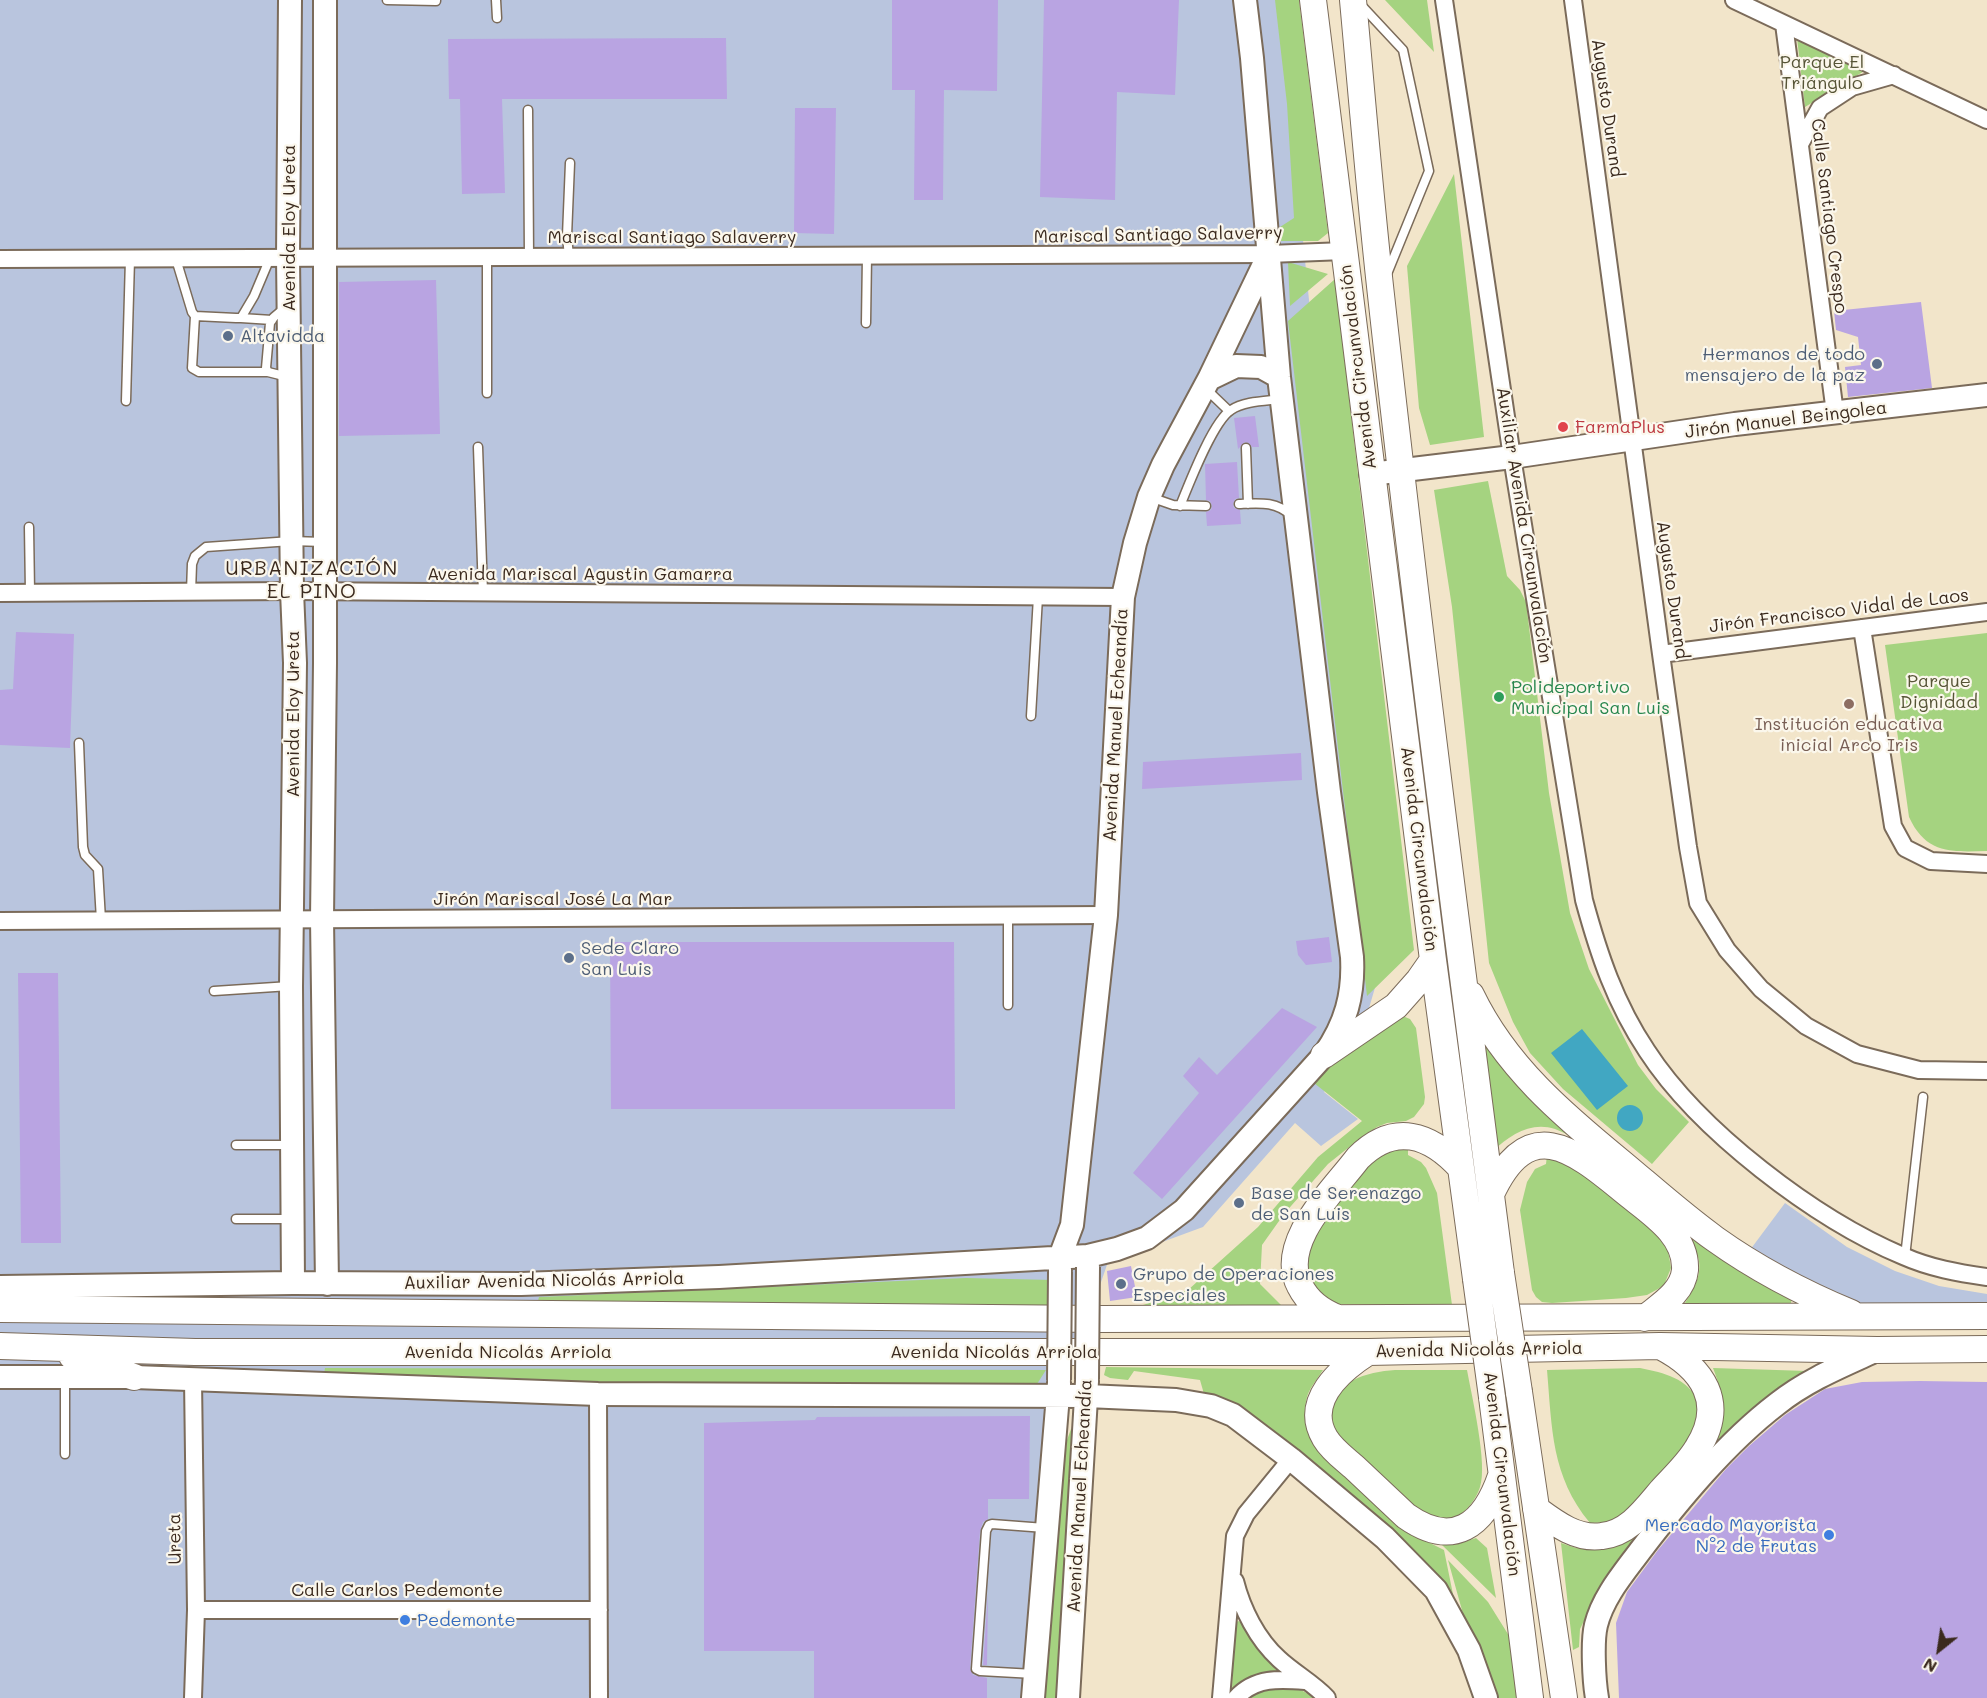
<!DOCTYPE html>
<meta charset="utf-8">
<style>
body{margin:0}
#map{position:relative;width:1987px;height:1698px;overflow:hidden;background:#f2e5ca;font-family:Mali,sans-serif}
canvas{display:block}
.north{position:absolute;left:1909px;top:1620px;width:60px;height:60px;-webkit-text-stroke:4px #fbf7ec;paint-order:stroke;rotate:210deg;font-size:16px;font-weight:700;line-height:24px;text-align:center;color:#3b2a1e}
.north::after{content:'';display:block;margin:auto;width:21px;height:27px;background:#3b2a1e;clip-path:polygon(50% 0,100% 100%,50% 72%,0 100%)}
</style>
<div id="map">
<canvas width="1987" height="1698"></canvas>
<div class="north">N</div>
</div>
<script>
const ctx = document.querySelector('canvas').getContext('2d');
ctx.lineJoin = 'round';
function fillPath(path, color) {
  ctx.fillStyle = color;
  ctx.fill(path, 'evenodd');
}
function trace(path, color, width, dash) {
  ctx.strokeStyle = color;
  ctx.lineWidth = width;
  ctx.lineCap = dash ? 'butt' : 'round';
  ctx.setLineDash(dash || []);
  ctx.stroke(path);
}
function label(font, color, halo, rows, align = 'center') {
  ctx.font = font + ' Mali,sans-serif';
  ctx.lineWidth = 4.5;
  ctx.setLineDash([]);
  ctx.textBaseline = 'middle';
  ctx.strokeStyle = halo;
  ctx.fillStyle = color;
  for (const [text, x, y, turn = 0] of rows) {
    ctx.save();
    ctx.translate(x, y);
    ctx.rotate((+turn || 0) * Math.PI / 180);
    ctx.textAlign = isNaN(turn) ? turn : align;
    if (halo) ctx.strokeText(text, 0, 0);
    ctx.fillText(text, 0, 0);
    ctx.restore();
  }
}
fillPath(new Path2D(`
 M 0,0 L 1279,0 L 1334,550 L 1391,933 L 1355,1056 L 1324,1092 L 1358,1119 L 1321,1146 L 1295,1123 L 1203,1227 L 1108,1262 L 1047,1437 L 1023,1698 L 0,1698 Z
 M 1785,1203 L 1847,1247 L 1895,1271 L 1939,1286 L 1987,1294 L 1987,1309 L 1863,1308 L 1747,1254 Z`), '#b9c5de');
fillPath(new Path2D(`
 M 1275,0 L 1299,0 L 1328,233 L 1318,241 L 1280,241 L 1280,227 L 1294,218 L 1287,104 Z
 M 1385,0 L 1427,0 L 1434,52 Z
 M 1797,38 L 1866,70 L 1805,107 Z
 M 1454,174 L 1484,437 L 1430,445 L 1419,408 L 1407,266 Z
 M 1288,262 L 1328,274 L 1290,306 Z
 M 1335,279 L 1414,950 L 1367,996 L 1288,321 Z
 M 1488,481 L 1507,576 L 1520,590 L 1526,602 L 1549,793 L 1570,913 L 1589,969 L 1638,1065 L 1656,1089 L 1689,1122 L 1652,1164 L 1563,1089 L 1530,1053 L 1513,1022 L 1489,963 L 1452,607 L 1434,490 Z
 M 1987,633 L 1987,851 C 1951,852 1926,854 1909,817 L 1885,645 Z
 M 1400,1015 L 1410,1019 L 1416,1028 L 1425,1097 L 1424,1104 L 1414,1117 L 1406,1121 L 1387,1123 L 1377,1127 L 1363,1136 L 1328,1164 L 1284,1214 L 1262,1245 L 1260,1284 L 1282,1306 L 1134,1308 L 1188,1290 L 1258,1227 L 1318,1157 L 1362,1121 L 1314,1083 L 1336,1060 Z
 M 1478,1023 L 1578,1140 C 1571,1136 1563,1132 1555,1129 C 1531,1121 1510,1135 1493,1151 Z
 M 1408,1146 L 1408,1155 L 1421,1162 L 1426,1168 L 1437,1193 L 1452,1305 L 1339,1304 L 1331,1302 L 1320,1295 L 1306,1278 L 1304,1251 L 1368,1157 Z
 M 1547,1155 L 1555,1155 L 1632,1209 L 1667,1244 L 1671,1268 L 1664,1285 L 1658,1289 L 1647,1295 L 1626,1298 L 1552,1303 L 1542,1302 L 1536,1297 L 1532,1290 L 1520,1210 L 1527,1182 L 1535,1169 L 1546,1164 Z
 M 1668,1213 L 1792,1297 L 1791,1303 L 1685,1303 C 1714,1260 1695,1248 1668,1213 Z
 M 966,1278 L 1053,1280 L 1055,1308 L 537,1305 L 539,1297 Z
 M 1106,1367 L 1323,1370 C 1310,1390 1304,1393 1306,1417 L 1422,1539 L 1444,1550 L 1457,1614 L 1244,1410 L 1232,1402 L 1204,1394 L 1200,1380 L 1134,1371 L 1128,1380 L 1110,1378 L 1104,1375 Z
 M 325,1368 L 1046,1370 L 1037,1384 L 681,1386 L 483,1377 L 324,1374 Z
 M 1640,1368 C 1665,1373 1687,1378 1699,1402 L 1696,1426 L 1686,1447 L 1633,1510 L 1612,1522 L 1590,1523 C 1551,1476 1552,1428 1547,1370 Z
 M 1713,1368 L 1808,1371 L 1691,1477 L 1723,1415 C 1723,1398 1719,1383 1713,1368 Z
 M 1395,1370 L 1467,1370 C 1472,1397 1488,1465 1480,1487 C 1476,1500 1464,1516 1450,1519 C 1443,1520 1435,1519 1428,1515 C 1406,1505 1340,1450 1331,1428 C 1330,1424 1331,1418 1331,1414 C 1332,1381 1367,1372 1395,1370 Z
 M 1075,1427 L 1063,1698 L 1041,1698 L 1067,1440 L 1071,1429 Z
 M 1640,1531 L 1590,1609 L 1580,1629 L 1579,1647 L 1573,1650 L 1561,1543 L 1576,1548 L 1600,1550 Z
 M 1476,1538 L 1487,1548 L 1496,1598 L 1442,1545 L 1458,1544 Z
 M 1448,1560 L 1488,1602 L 1516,1647 L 1523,1698 L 1493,1698 L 1465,1621 Z
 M 1238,1621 L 1245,1624 L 1287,1672 L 1232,1690 L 1234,1624 Z
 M 1283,1684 L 1296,1687 L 1315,1698 L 1250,1698 L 1264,1690 Z`), '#a5d380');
fillPath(new Path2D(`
 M 1582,1029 L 1628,1086 L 1597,1110 L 1551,1053 Z
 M1617 1118a13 13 0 1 1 26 0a13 13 0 1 1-26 0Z`), '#41a7c2');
fillPath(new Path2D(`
 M 892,0 L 998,0 L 997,91 L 944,90 L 943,200 L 914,200 L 915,90 L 892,90 Z
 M 1044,0 L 1179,0 L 1175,95 L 1117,92 L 1115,200 L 1040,197 Z
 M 726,38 L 727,99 L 502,99 L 505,193 L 462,194 L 460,99 L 449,99 L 448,39 Z
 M 795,108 L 836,108 L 834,234 L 794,233 Z
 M 436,280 L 440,434 L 339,436 L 339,282 Z
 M 1921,302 L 1932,388 L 1848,397 L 1845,367 L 1861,365 L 1858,337 L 1836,330 L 1834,311 Z
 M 1255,416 L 1259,447 L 1252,447 L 1249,443 L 1245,442 L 1238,449 L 1234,418 Z
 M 1237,462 L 1239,498 L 1235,499 L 1233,504 L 1234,508 L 1240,510 L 1241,524 L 1207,526 L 1206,512 L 1211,510 L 1212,506 L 1210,501 L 1206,500 L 1205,464 Z
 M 16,632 L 74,634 L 70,748 L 0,745 L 0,690 L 13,689 Z
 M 1301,753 L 1302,780 L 1142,789 L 1143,762 Z
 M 1329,937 L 1332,962 L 1306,965 L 1298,955 L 1296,941 Z
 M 610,942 L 954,942 L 955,1109 L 611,1109 Z
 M 18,973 L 58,973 L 61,1243 L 21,1243 Z
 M 1282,1008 L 1317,1027 L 1162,1199 L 1133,1173 L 1199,1093 L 1183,1076 L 1199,1057 L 1217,1075 Z
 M 1131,1266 L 1137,1297 L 1110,1301 L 1107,1271 Z
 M 1920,1381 L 1987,1382 L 1987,1698 L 1619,1698 L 1616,1623 L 1627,1592 L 1658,1550 L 1726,1469 L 1749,1446 L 1785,1415 L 1825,1389 L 1862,1382 Z
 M 1030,1416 L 1029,1499 L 988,1499 L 988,1519 L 983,1522 L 980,1531 L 970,1669 L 973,1675 L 987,1678 L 987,1698 L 814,1698 L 814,1651 L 704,1651 L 704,1423 L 815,1420 L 817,1417 Z
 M 988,1594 L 987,1665 L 983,1665 Z`), '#b9a4e2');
const lane = new Path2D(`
 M 387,0 L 436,1
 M 496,0 L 497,18
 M 1361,5 L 1403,50 L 1429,171 L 1387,274
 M 528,110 L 529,257
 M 569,257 L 567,236 L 570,163
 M 487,258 L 487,393
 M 176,259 L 192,312 L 195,316 L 236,318 L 241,318 L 254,296 L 270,258
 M 286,307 L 274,317 L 270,323 L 266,368 L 268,372 L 288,377
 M 195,316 L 192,368 L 199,372 L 268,372
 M 241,318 L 272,320
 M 866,323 L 867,256
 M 1205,388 L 1229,411
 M 126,401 L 130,259
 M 478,447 L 483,593
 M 1246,448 L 1248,504
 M 1150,497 L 1173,505 L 1206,506
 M 1239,504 C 1260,503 1276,501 1292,516
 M 1180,506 C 1189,484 1213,421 1231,410 C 1244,401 1266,401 1281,399
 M 29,527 L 30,592
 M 191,592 L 192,564 L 195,556 L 206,547 L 291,541 L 324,542
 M 1031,716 L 1038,597
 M 79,743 L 83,847 L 85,855 L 98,869 L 101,920
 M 1008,915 L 1008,1005
 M 214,991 L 290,986
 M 236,1145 L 292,1145
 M 236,1219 L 293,1219
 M 1905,1257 L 1923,1097
 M 65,1377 L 65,1454
 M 1034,1674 L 980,1671 L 976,1669 L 986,1531 L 989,1525 L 992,1524 L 1045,1528`);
const street = new Path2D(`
 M 1444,0 L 1512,457 L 1584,900 C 1599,955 1615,1003 1647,1051 C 1699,1131 1815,1219 1903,1256 C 1930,1268 1958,1273 1987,1277
 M 1573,0 L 1661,654 L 1688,847 L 1698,903 L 1727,950 L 1761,989 L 1806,1026 L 1857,1054 L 1919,1070 L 1987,1071
 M 1734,0 L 1987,120
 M 1784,24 L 1835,413
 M 1800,144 L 1820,108 L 1852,87 L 1894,75
 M 0,259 L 1269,254 L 1344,251
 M 0,593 L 292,591 L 1123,597
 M 1862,628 L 1893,826 L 1905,848 L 1931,861 L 1987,864
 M 1661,654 L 1987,612
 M 0,921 L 1106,915
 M 598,1394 L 599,1698
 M 1235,1581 C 1242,1609 1257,1639 1279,1659 C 1294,1673 1313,1683 1327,1698
 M 196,1610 L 599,1610
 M 193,1698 L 196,1610 L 193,1379
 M 1221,1698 L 1235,1536 L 1246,1514 L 1291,1459
 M 1236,1698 C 1255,1677 1280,1679 1305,1681`);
const secondary = new Path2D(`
 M 290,0 L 288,258 L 292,591 L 295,663 L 291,986 L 293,1283
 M 325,0 L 325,663 L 322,919 L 327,1284
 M 1209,379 L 1236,366 L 1261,367 L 1279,377
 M 1371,474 L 1512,457 L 1735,424 L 1987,395
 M 1060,1270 L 1060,1257 L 1072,1225 L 1106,915 L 1123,597 L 1135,543 L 1149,497 L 1163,465 L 1209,379 L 1268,256
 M 0,1287 L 293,1283 L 521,1284 L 719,1277 L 1088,1256 L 1117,1249 L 1147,1238 L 1184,1210 L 1324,1055 C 1346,1024 1354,994 1352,957 L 1329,792 L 1279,377 L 1252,58 L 1245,0
 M 0,1377 L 134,1377 L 598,1394 L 1087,1396 L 1176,1400 L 1211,1406 L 1233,1415 L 1291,1459 L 1385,1538 L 1436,1590 L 1469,1650 L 1486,1698
 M 1033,1698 L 1059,1383
 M 1068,1698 L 1087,1381
 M 1597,1698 C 1594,1681 1592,1641 1596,1625 C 1603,1597 1623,1574 1640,1551 C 1679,1500 1726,1443 1777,1404 C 1807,1380 1842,1366 1877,1350`);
const primary = new Path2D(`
 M 1313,0 L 1433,960 L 1476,1279
 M 1353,0 C 1362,98 1370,197 1381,295 C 1417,622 1459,947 1501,1273
 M 1471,995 C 1505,1066 1563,1115 1623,1164 C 1653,1189 1683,1216 1715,1239 C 1757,1269 1803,1293 1851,1313
 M 1324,1055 L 1396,1006 L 1419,980 L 1433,960
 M 1491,1194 C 1528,1114 1572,1148 1623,1190 C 1648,1211 1687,1233 1685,1270 C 1683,1292 1661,1305 1645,1318
 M 0,1309 L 1100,1319 L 1987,1316
 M 1338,1318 C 1322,1312 1308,1302 1300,1286 C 1277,1243 1334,1190 1358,1158 C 1394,1122 1430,1134 1461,1168
 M 0,1346 L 195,1352 L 1368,1352 L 1660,1346 L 1877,1350 L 1987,1349
 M 1368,1352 C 1340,1370 1303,1401 1325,1438 C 1332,1450 1345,1459 1355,1468 C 1372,1484 1389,1500 1406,1516 C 1453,1549 1484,1526 1501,1476
 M 72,1356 L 134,1377
 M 1519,1392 L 1564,1698
 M 1492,1397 L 1530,1698
 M 1536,1509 C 1555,1523 1577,1540 1602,1536 C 1629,1533 1645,1510 1662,1490 C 1674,1477 1688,1464 1697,1449 C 1727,1403 1703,1368 1660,1346`);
trace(lane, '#7b6b5a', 11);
trace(street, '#7b6b5a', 20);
trace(secondary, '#7b6b5a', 26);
trace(primary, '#7b6b5a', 28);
trace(lane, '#fff', 8);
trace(street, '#fff', 16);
trace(secondary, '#fff', 22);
trace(primary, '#fff', 26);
const secondaryBridge = new Path2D(`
 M 1087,1379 L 1088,1267
 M 1059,1380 L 1060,1272`);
const primaryBridge = new Path2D(`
 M 1501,1273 L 1519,1392
 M 1476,1279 L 1492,1397`);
trace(secondaryBridge, '#7b6b5a', 26, []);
trace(primaryBridge, '#7b6b5a', 28, []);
trace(secondaryBridge, '#fff', 22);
trace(primaryBridge, '#fff', 26);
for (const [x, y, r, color] of [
 [228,336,6,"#5c6f8a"],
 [1877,364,6,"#5c6f8a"],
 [1563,427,6,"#e0444e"],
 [1499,697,6,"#2e9e5b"],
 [1849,704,6,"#8d6e63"],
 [569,958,6,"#5c6f8a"],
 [1239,1203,6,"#5c6f8a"],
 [1121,1284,6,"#5c6f8a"],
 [1829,1535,6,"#3f7fe0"],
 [405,1620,6,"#3f7fe0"]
]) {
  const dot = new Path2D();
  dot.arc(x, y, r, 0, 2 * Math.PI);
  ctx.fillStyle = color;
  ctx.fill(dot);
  trace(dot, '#fbf7ec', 2);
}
label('18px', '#565436', '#fbf7ec', [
 ["Parque El",1822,62],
 ["Triángulo",1822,83],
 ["Parque",1939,681],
 ["Dignidad",1939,702]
]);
label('18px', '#3b2a1e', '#fbf7ec', [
 ["Augusto Durand",1607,108,82],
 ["Calle Santiago Crespo",1829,216,83],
 ["Avenida Eloy Ureta",289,228,-90],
 ["Mariscal Santiago Salaverry",1158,235,-1],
 ["Mariscal Santiago Salaverry",672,237],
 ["Avenida Circunvalación",1358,367,-97],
 ["Jirón Manuel Beingolea",1786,420,-7],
 ["Auxiliar Avenida Circunvalación",1524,525,81],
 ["Avenida Mariscal Agustin Gamarra",580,574],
 ["Augusto Durand",1672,590,82],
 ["Jirón Francisco Vidal de Laos",1839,611,-7],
 ["Avenida Eloy Ureta",293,714,-90],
 ["Avenida Manuel Echeandía",1116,725,-87],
 ["Avenida Circunvalación",1419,849,83],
 ["Jirón Mariscal José La Mar",553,899],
 ["Auxiliar Avenida Nicolás Arriola",544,1281,-1],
 ["Avenida Nicolás Arriola",1479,1350,-1],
 ["Avenida Nicolás Arriola",508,1352],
 ["Avenida Nicolás Arriola",994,1352],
 ["Avenida Circunvalación",1502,1474,83],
 ["Avenida Manuel Echeandía",1080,1496,-87],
 ["Ureta",175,1539,-91],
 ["Calle Carlos Pedemonte",397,1590]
]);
label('18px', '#4e5e75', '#fbf7ec', [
 ["Altavidda",240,336],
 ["Hermanos de todo",1865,354,"right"],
 ["mensajero de la paz",1865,375,"right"],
 ["Sede Claro",581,948],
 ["San Luis",581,969],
 ["Base de Serenazgo",1251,1193],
 ["de San Luis",1251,1214],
 ["Grupo de Operaciones",1133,1274],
 ["Especiales",1133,1295]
], 'left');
label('18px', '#be3a42', '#fbf7ec', [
 ["FarmaPlus",1575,427]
], 'left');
label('18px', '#27864d', '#fbf7ec', [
 ["Polideportivo",1511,687],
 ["Municipal San Luis",1511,708]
], 'left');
label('18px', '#785e54', '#fbf7ec', [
 ["Institución educativa",1849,724],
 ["inicial Arco Iris",1849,745]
]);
label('18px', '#366cbe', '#fbf7ec', [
 ["Mercado Mayorista",1817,1525],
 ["N°2 de Frutas",1817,1546],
 ["Pedemonte",417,1620,"left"]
], 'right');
ctx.letterSpacing = '1.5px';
label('20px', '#3b2a1e', '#fbf7ec', [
 ["URBANIZACIÓN",312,569],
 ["EL PINO",312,592]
]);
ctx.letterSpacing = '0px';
</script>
